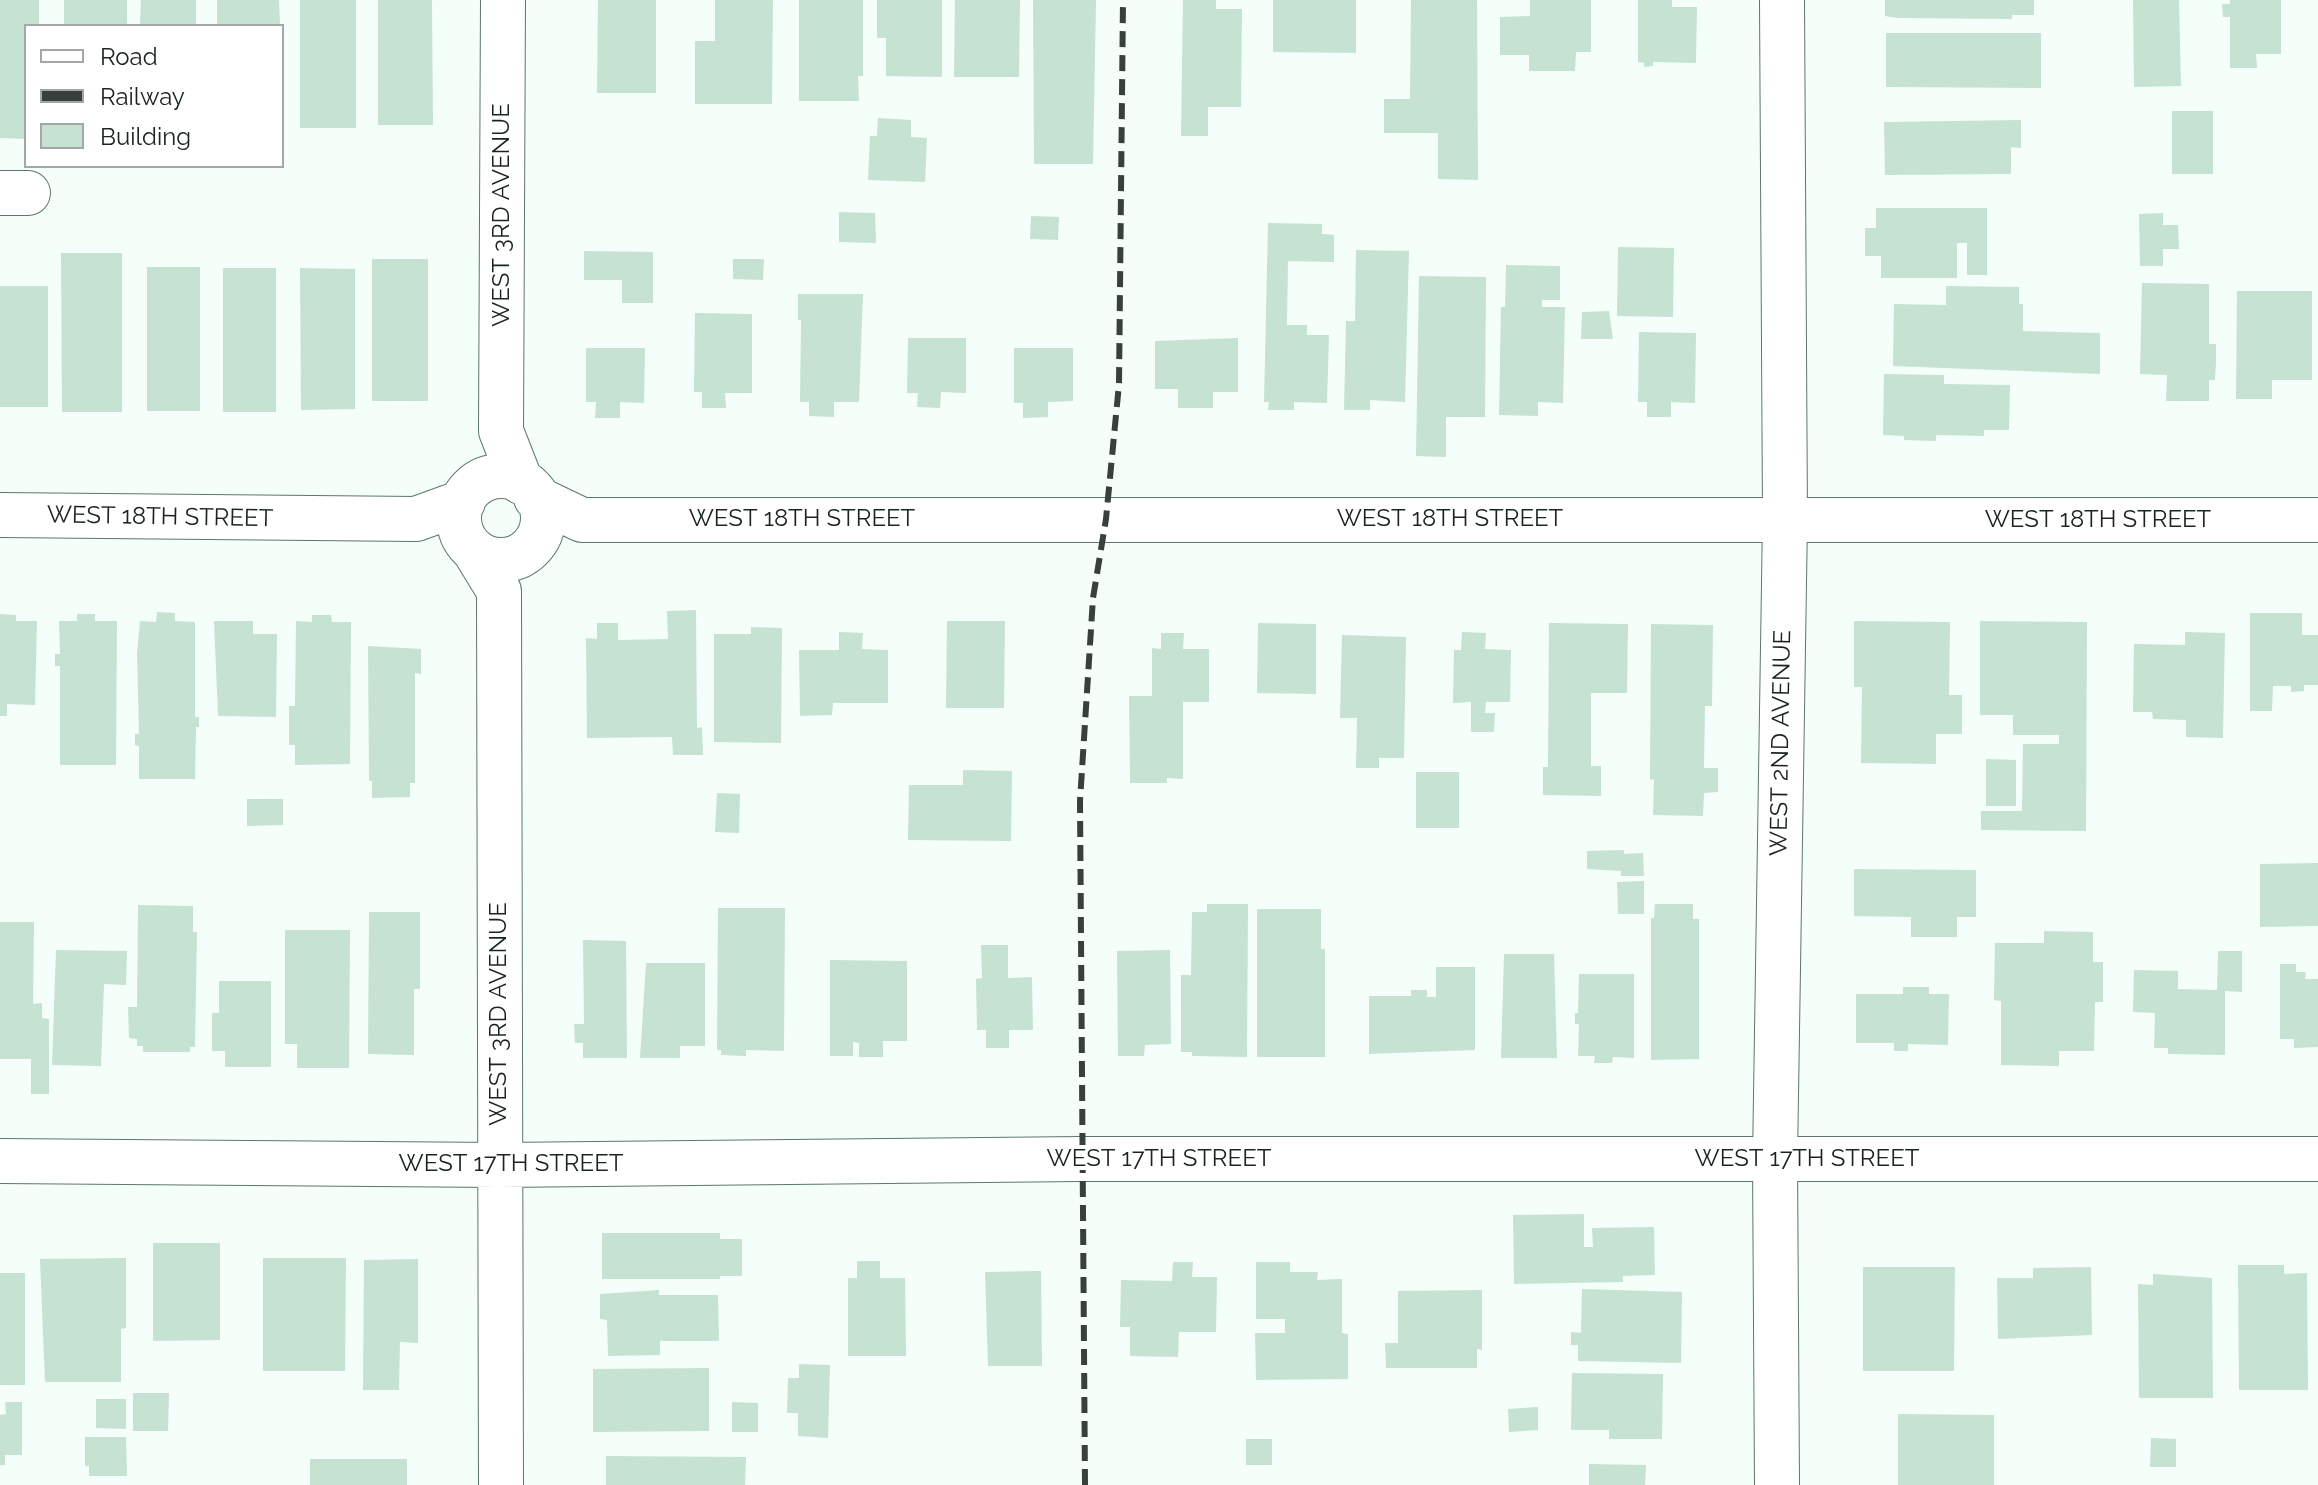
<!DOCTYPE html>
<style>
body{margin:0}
#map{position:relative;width:2318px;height:1485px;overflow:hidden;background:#f3fff8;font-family:Raleway,sans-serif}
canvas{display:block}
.legend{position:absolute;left:24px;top:24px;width:260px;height:144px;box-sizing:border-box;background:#fff;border:2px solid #a3a7a5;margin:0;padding:10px 14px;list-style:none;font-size:24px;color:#19241e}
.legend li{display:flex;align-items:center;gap:16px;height:40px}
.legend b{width:40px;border:2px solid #a3a7a5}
</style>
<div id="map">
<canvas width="2318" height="1485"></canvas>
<ul class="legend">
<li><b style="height:10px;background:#fff"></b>Road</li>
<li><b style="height:10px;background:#36413b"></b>Railway</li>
<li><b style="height:22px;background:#c5e2d2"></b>Building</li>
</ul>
</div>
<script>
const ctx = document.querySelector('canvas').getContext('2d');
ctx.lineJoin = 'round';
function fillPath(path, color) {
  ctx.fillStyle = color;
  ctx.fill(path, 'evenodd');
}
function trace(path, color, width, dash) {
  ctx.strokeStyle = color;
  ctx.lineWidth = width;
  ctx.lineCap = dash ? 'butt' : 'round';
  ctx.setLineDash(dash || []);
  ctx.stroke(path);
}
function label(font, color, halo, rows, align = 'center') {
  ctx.font = font + ' Raleway,sans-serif';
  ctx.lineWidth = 8;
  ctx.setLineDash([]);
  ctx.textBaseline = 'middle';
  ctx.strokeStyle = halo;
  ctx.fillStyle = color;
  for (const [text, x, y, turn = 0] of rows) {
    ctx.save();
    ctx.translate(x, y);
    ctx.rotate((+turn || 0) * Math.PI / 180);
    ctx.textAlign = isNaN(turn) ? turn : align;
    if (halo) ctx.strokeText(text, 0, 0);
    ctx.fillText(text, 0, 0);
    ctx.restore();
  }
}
fillPath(new Path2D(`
 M 0,0 L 39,0 L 39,26 L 26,26 L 26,139 L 0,138 Z
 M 64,0 L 127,0 L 127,26 L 64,26 Z
 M 141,0 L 196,0 L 196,26 L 140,26 Z
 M 217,0 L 279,0 L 280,26 L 217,26 Z
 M 300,0 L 356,0 L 356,128 L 300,128 Z
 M 378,0 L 432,0 L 433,125 L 378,125 Z
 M 598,0 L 656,0 L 656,93 L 597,93 Z
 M 715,0 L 773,0 L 772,104 L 695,104 L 695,41 L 715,41 Z
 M 799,0 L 863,0 L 863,76 L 858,76 L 859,101 L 799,101 Z
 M 877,0 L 942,0 L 942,77 L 886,76 L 886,38 L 877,38 Z
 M 955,0 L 1020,0 L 1019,77 L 954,77 Z
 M 1033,0 L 1096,0 L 1093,164 L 1034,164 Z
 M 1183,0 L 1216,0 L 1216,9 L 1242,9 L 1241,107 L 1208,107 L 1208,136 L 1181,136 Z
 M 1273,0 L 1356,0 L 1356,53 L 1273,52 Z
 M 1411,0 L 1477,0 L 1478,180 L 1438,179 L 1438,133 L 1384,133 L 1384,99 L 1410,99 Z
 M 1530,0 L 1591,0 L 1591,52 L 1576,52 L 1575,71 L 1529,71 L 1529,55 L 1500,55 L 1500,17 L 1530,16 Z
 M 1638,0 L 1672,0 L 1672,7 L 1697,7 L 1696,63 L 1653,62 L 1653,66 L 1644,67 L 1644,63 L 1638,62 Z
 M 1885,0 L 2034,0 L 2034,15 L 2012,15 L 2012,19 L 1897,18 L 1885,16 Z
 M 2133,0 L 2179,0 L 2181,86 L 2134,87 Z
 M 2230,0 L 2281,0 L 2281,54 L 2256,54 L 2257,68 L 2230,68 L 2230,17 L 2223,17 L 2222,4 L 2230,4 Z
 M 1886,33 L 2041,33 L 2041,88 L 1886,87 Z
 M 2172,111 L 2213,111 L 2213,174 L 2172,174 Z
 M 878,118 L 911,120 L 911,137 L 927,138 L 925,182 L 868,180 L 870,136 L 877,136 Z
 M 2021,120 L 2021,148 L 2011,147 L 2011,174 L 1885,175 L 1884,122 Z
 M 1876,208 L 1987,208 L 1987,275 L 1967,275 L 1967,243 L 1957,243 L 1957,278 L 1881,278 L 1881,256 L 1865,256 L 1865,228 L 1876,228 Z
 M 839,212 L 875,213 L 876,243 L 839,242 Z
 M 2163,213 L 2163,225 L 2178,225 L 2179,249 L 2163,249 L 2163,266 L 2140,266 L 2139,214 Z
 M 1031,216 L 1059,217 L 1058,240 L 1030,239 Z
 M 1268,223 L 1322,224 L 1322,234 L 1334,235 L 1334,262 L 1288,261 L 1287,325 L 1307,325 L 1307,335 L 1329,335 L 1327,403 L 1294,402 L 1294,410 L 1268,410 L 1269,402 L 1264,402 Z
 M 1618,247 L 1674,248 L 1673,317 L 1617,316 Z
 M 1356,250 L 1409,251 L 1405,402 L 1370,400 L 1370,410 L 1344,410 L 1346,321 L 1355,321 Z
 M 584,251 L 653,252 L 653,303 L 622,303 L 622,280 L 584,280 Z
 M 61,253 L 122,253 L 122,412 L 62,412 Z
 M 372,259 L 428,259 L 428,401 L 372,401 Z
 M 733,259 L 764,259 L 763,280 L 733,279 Z
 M 1506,265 L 1560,266 L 1560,300 L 1542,300 L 1542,307 L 1565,307 L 1563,403 L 1538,402 L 1538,416 L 1499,415 L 1501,307 L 1505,307 Z
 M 147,267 L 200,267 L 200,411 L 147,411 Z
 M 223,268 L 276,268 L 276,412 L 223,412 Z
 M 300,268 L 355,269 L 355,409 L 301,410 Z
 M 1419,276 L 1486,277 L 1485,417 L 1446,417 L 1446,457 L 1416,456 Z
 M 2142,283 L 2209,284 L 2209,344 L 2216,344 L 2216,362 L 2215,380 L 2209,380 L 2209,401 L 2166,401 L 2167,375 L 2140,374 Z
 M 0,286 L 48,286 L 48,407 L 0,407 Z
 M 1946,286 L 2019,287 L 2019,304 L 2023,304 L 2023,331 L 2100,333 L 2100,374 L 1893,366 L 1894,304 L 1946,305 Z
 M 2237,291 L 2312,291 L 2312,380 L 2272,380 L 2272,399 L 2236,399 Z
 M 798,294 L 863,294 L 859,402 L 834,402 L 834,417 L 809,416 L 809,402 L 800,402 L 801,320 L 798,320 Z
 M 1609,311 L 1613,339 L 1581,339 L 1582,312 Z
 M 695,313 L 752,314 L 752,393 L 725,393 L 726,408 L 702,408 L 702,392 L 694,392 Z
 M 1639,332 L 1696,333 L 1695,403 L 1671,402 L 1671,417 L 1647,417 L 1647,402 L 1638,402 Z
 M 908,338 L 966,338 L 966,393 L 941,392 L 940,408 L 917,407 L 918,393 L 907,393 Z
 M 1238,338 L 1238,392 L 1213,392 L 1213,408 L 1178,408 L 1178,389 L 1155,389 L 1155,341 Z
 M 586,348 L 645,348 L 644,403 L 620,402 L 620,418 L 595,418 L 596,402 L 586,402 Z
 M 1014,348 L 1073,348 L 1073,401 L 1048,402 L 1048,417 L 1023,418 L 1023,403 L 1014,403 Z
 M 1884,374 L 1944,375 L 1944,384 L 2010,385 L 2009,430 L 1984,430 L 1984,436 L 1936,435 L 1936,441 L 1904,440 L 1904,436 L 1883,435 Z
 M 696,610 L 697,728 L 702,727 L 703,755 L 673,755 L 672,737 L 587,738 L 586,638 L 597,639 L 597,623 L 618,623 L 618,640 L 668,639 L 667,611 Z
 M 157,612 L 175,613 L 175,621 L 195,622 L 195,717 L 199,717 L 199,727 L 196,727 L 195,779 L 139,779 L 139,746 L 135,745 L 135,734 L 139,734 L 137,654 L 140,621 L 156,622 Z
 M 2250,613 L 2302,613 L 2302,635 L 2318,635 L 2318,685 L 2304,685 L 2304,691 L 2291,692 L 2291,686 L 2273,686 L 2272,711 L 2250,711 Z
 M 0,614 L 16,615 L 16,621 L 37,621 L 35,705 L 7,704 L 7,716 L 0,716 Z
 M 77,614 L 95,614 L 95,621 L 117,621 L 116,765 L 60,765 L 60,666 L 55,666 L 55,654 L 60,654 L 59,621 L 77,621 Z
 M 312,615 L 331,615 L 332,622 L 351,622 L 350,764 L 295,765 L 295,745 L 289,745 L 289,706 L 295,706 L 296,621 L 312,622 Z
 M 214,621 L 253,621 L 253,634 L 277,634 L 276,717 L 218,716 Z
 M 947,621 L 1005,621 L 1004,708 L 946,708 Z
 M 1854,621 L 1950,622 L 1949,695 L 1962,695 L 1962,734 L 1936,734 L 1936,764 L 1861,763 L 1862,687 L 1854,687 Z
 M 1980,621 L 2087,622 L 2086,831 L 1981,830 L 1981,811 L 2022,811 L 2023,744 L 2059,744 L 2059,735 L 2013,735 L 2013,715 L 1980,715 Z
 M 1258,623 L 1316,624 L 1316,694 L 1257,693 Z
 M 1549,623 L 1628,624 L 1627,693 L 1591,693 L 1591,766 L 1601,766 L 1601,796 L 1543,795 L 1543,767 L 1548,767 Z
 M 1651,624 L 1713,625 L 1712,706 L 1705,706 L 1704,768 L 1718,768 L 1718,792 L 1704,793 L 1703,816 L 1653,815 L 1654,779 L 1650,780 Z
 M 751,627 L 782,628 L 781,743 L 714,742 L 714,634 L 751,634 Z
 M 839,632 L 863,633 L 862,649 L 888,650 L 888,703 L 833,703 L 832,715 L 800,716 L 799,650 L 839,650 Z
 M 1462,632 L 1486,633 L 1485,649 L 1511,650 L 1510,702 L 1486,702 L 1485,713 L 1495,713 L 1494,732 L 1471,732 L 1471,702 L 1453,703 L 1454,650 L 1461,650 Z
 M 2185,632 L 2225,633 L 2223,738 L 2186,737 L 2186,720 L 2153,719 L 2152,712 L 2133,712 L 2134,644 L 2185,645 Z
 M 1161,633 L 1184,633 L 1183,649 L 1209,649 L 1209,702 L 1183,702 L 1183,779 L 1167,778 L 1167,783 L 1130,783 L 1129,696 L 1152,696 L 1152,648 L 1161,649 Z
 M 1342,635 L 1406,637 L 1404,758 L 1379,758 L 1379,768 L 1356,768 L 1357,718 L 1340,718 Z
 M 368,646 L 421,649 L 421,674 L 415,673 L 415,783 L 410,783 L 410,797 L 372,798 L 372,781 L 369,781 Z
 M 1986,759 L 2016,760 L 2016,806 L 1986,806 Z
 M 963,770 L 1012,771 L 1011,841 L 908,840 L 909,785 L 963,785 Z
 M 1416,772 L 1459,772 L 1459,828 L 1416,828 Z
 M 717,793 L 740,794 L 739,833 L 715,832 Z
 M 247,799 L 283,799 L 283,825 L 247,826 Z
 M 1624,850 L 1624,854 L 1643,853 L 1644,876 L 1621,876 L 1621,871 L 1587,869 L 1587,851 Z
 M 2318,863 L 2318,926 L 2260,927 L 2260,864 Z
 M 1854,869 L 1976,870 L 1976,917 L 1957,917 L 1957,937 L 1911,937 L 1911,917 L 1854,916 Z
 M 1644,881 L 1644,914 L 1618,914 L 1617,882 Z
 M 1207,904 L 1248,904 L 1247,1057 L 1192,1056 L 1192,1052 L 1181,1052 L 1181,975 L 1191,975 L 1192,912 L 1207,912 Z
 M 1655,904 L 1693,904 L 1693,919 L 1699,919 L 1699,1059 L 1651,1060 L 1651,918 L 1654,918 Z
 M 138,905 L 193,906 L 193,932 L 197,932 L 195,1047 L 190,1047 L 190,1052 L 143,1052 L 143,1046 L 137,1046 L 137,1039 L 129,1038 L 128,1007 L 137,1007 Z
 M 718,908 L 785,908 L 784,1051 L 746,1050 L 746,1056 L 721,1055 L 721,1050 L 717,1050 Z
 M 1257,909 L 1321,909 L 1321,949 L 1325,949 L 1325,1057 L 1257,1057 Z
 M 369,912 L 420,912 L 420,989 L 414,989 L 414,1055 L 368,1054 Z
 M 0,922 L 34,922 L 33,1004 L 42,1003 L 42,1018 L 49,1019 L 49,1094 L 31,1094 L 31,1059 L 0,1059 Z
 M 285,930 L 350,930 L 349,1068 L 297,1068 L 297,1044 L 285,1044 Z
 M 2044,931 L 2093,932 L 2093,962 L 2103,962 L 2103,1002 L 2095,1002 L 2094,1051 L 2059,1051 L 2059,1066 L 2001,1065 L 2001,1001 L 1994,1000 L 1995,943 L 2044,943 Z
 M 583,940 L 626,941 L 627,1058 L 583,1058 L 583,1043 L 575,1043 L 574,1024 L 584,1024 Z
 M 981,945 L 1008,945 L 1008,978 L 1032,977 L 1033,1030 L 1009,1030 L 1009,1048 L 986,1048 L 986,1030 L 977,1030 L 976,979 L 982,978 Z
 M 56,950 L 127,951 L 126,985 L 104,984 L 101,1066 L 52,1065 Z
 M 1170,950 L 1171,1044 L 1145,1045 L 1144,1056 L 1118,1056 L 1117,951 Z
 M 2218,951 L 2242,951 L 2242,992 L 2225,991 L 2225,1055 L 2168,1054 L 2168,1048 L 2154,1048 L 2155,1013 L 2133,1012 L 2134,970 L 2178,971 L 2178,989 L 2217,990 Z
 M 1504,954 L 1554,954 L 1557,1058 L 1501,1058 Z
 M 830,960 L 907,961 L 907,1041 L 883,1041 L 883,1057 L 859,1057 L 859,1043 L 853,1042 L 853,1056 L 830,1056 Z
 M 646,963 L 705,963 L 705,1046 L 680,1046 L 680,1058 L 640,1058 Z
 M 2280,964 L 2296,964 L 2296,972 L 2306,972 L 2305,979 L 2318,979 L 2318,1047 L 2294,1048 L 2294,1039 L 2280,1039 Z
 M 1436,967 L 1475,967 L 1475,1050 L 1369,1054 L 1369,996 L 1411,996 L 1411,990 L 1427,990 L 1427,997 L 1436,997 Z
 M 1579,974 L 1634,974 L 1634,1058 L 1613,1057 L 1612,1063 L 1594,1063 L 1595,1056 L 1578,1056 L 1579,1024 L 1575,1024 L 1575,1013 L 1578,1013 Z
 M 219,981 L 271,981 L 271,1067 L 225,1067 L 225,1051 L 212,1051 L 212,1013 L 219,1013 Z
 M 1903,987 L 1929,987 L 1929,994 L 1949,994 L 1948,1045 L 1908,1044 L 1908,1051 L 1894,1051 L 1894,1043 L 1856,1043 L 1856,994 L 1903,994 Z
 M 1584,1214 L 1584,1247 L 1593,1247 L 1592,1228 L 1654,1227 L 1655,1275 L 1623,1276 L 1623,1282 L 1514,1284 L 1513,1215 Z
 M 602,1233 L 720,1233 L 720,1239 L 742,1239 L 742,1276 L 720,1276 L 720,1279 L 602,1279 Z
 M 153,1243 L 220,1243 L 220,1340 L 153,1341 Z
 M 126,1258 L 126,1328 L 121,1329 L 121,1382 L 45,1382 L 40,1259 Z
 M 263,1258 L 346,1258 L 345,1371 L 263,1371 Z
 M 418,1259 L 418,1343 L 400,1342 L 399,1390 L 363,1390 L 364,1260 Z
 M 857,1261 L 880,1261 L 880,1278 L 905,1278 L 906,1356 L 848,1356 L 848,1278 L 857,1278 Z
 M 1173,1262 L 1193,1262 L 1192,1277 L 1217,1277 L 1216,1332 L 1179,1332 L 1178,1357 L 1130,1356 L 1130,1327 L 1120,1327 L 1121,1280 L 1172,1281 Z
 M 1256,1262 L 1290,1262 L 1290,1272 L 1318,1272 L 1317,1280 L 1342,1279 L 1342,1333 L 1348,1334 L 1348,1379 L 1256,1380 L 1255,1333 L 1285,1333 L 1285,1319 L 1256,1319 Z
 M 2238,1265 L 2284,1265 L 2284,1274 L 2307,1273 L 2308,1390 L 2239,1390 Z
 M 1863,1267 L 1955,1267 L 1954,1371 L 1863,1371 Z
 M 2091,1267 L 2092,1335 L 1998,1339 L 1997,1278 L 2033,1278 L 2033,1268 Z
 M 1041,1271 L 1042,1366 L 988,1366 L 985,1272 Z
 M 0,1273 L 25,1273 L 25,1385 L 0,1385 Z
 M 2153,1274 L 2212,1278 L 2213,1398 L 2139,1398 L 2138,1284 L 2153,1285 Z
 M 1582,1289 L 1682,1292 L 1681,1363 L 1578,1361 L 1578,1345 L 1571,1345 L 1571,1332 L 1581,1333 Z
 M 659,1290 L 659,1295 L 718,1295 L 719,1341 L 660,1341 L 660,1355 L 608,1356 L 607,1320 L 600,1319 L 600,1294 Z
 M 1482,1290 L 1482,1350 L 1477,1349 L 1477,1368 L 1386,1368 L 1385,1343 L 1398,1343 L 1398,1291 Z
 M 799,1364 L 830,1365 L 828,1438 L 798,1436 L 798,1413 L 787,1413 L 788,1378 L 799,1378 Z
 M 709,1368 L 709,1431 L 593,1432 L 593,1369 Z
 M 1572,1373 L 1663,1374 L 1662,1439 L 1609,1439 L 1609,1430 L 1571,1430 Z
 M 133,1393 L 169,1393 L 168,1431 L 133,1431 Z
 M 96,1399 L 126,1399 L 126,1429 L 96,1428 Z
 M 5,1402 L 22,1402 L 22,1455 L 5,1455 L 5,1465 L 0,1465 L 0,1415 L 6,1414 Z
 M 732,1402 L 758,1403 L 758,1432 L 732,1432 Z
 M 1538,1407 L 1538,1430 L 1509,1432 L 1508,1409 Z
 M 1898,1414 L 1994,1415 L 1994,1485 L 1898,1485 Z
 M 85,1437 L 126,1437 L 127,1476 L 89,1476 L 89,1466 L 85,1466 Z
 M 2151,1438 L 2176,1439 L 2176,1467 L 2150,1467 Z
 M 1246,1439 L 1272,1439 L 1272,1465 L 1246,1465 Z
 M 606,1456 L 746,1457 L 745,1485 L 606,1485 Z
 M 310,1459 L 407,1459 L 407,1485 L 310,1485 Z
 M 1589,1464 L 1646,1465 L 1645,1485 L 1589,1485 Z`), '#c5e2d2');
const minor = new Path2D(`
 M 503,0 L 501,431 L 521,482
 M 0,193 L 28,193
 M459 518a42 42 0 1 1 84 0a42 42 0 1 1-84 0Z
 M 536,498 L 582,520 L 2318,520
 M 0,515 L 416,519 L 463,502
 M 474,550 L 499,591 L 501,1485
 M 0,1161 L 499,1165 L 1081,1159 L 2318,1159
 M 1777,1485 L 1775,1159 L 1785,519 L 1782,0`);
trace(minor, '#5d7769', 46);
trace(minor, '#fff', 44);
trace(new Path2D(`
 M 1085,1485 L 1080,801 L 1093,598 L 1106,519 L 1119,384 L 1123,0`), '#36413b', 6, [16, 8]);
label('24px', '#19241e', '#fff', [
 ["WEST 3RD AVENUE",502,215,-90],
 ["WEST 18TH STREET",160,517,1],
 ["WEST 18TH STREET",802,519],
 ["WEST 18TH STREET",1450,519],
 ["WEST 18TH STREET",2098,520],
 ["WEST 2ND AVENUE",1781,743,-89],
 ["WEST 3RD AVENUE",499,1014,-90],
 ["WEST 17TH STREET",1159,1159],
 ["WEST 17TH STREET",1807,1159],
 ["WEST 17TH STREET",511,1164]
]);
</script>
